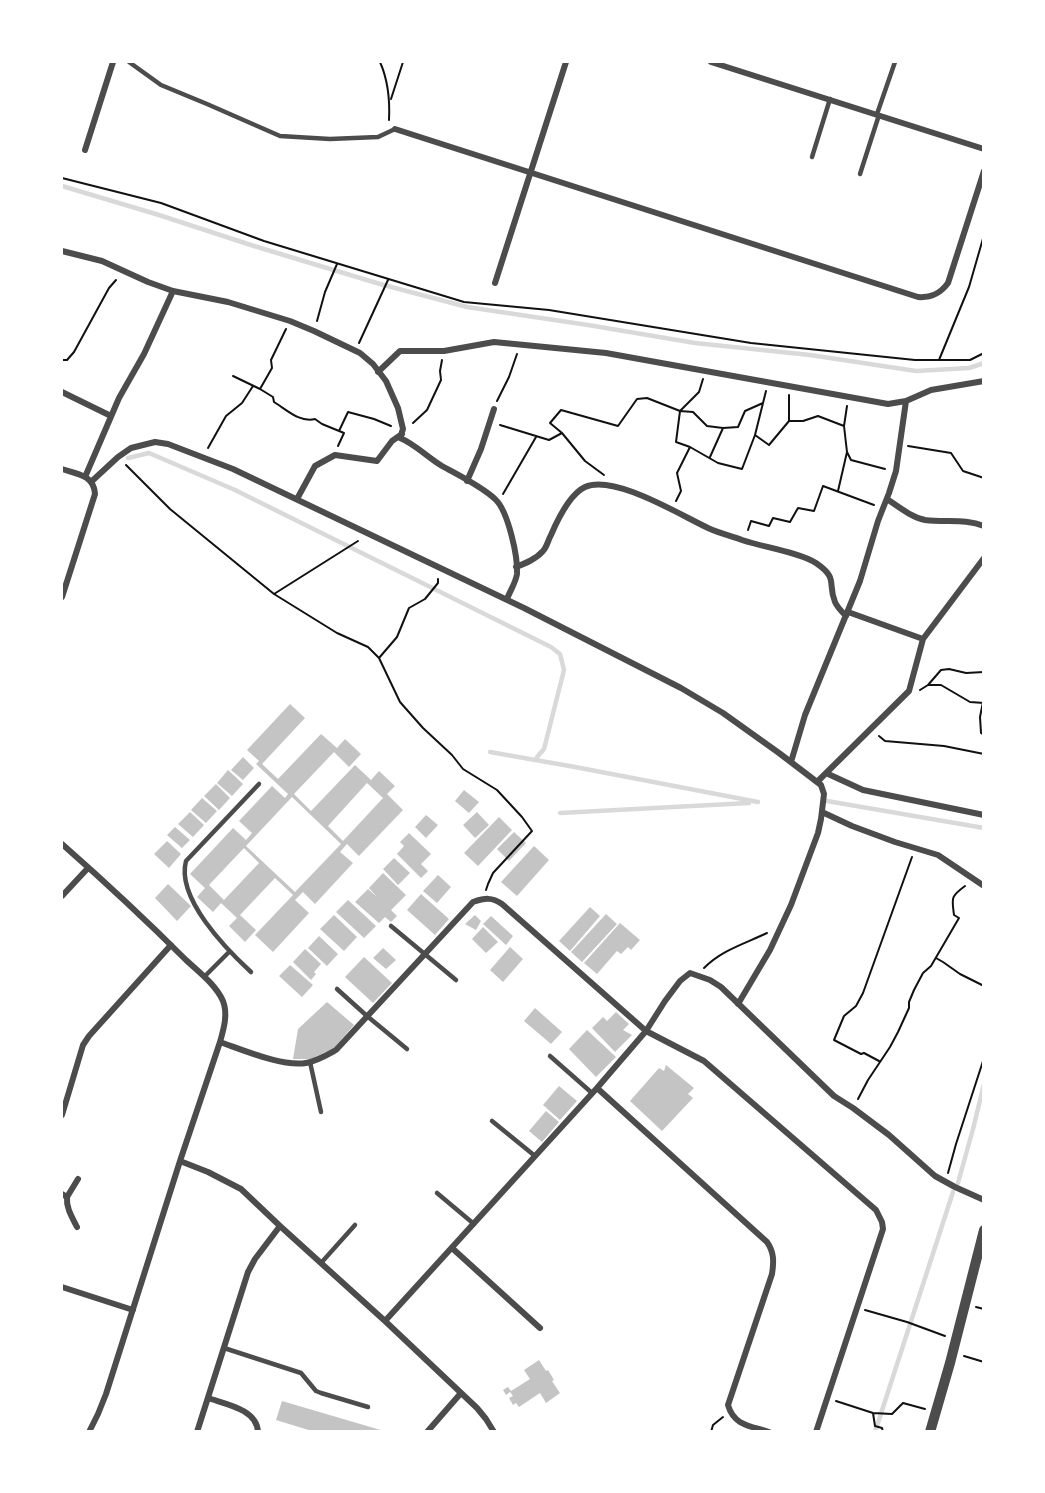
<!DOCTYPE html>
<style>
body{margin:0}
#map{position:relative;width:1045px;height:1493px;overflow:hidden;background:#fff;font-family:Signika,sans-serif}
canvas{display:block}
.frame{position:absolute;inset:0;border:63px solid #fff;pointer-events:none}
</style>
<div id="map">
<canvas width="1045" height="1493"></canvas>
<div class="frame"></div>
</div>
<script>
const ctx = document.querySelector('canvas').getContext('2d');
ctx.lineJoin = 'round';
function trace(path, color, width, dash) {
  ctx.strokeStyle = color;
  ctx.lineWidth = width;
  ctx.lineCap = dash ? 'butt' : 'round';
  ctx.setLineDash(dash || []);
  ctx.stroke(path);
}
function fillPath(path, color) {
  ctx.fillStyle = color;
  ctx.fill(path, 'evenodd');
}
trace(new Path2D(`
 M 62,186 L 159,215 L 254,246 L 380,284 L 467,307 L 588,325 L 695,343 L 810,355 L 916,371 L 969,368 L 984,363
 M 128,458 L 149,453 L 235,490 L 551,647 L 560,654 L 564,670 L 544,749 L 537,757 L 537,760
 M 490,752 L 575,767 L 758,802
 M 827,801 L 984,828
 M 560,813 L 749,803
 M 958,1183 L 973,1129 L 984,1084
 M 875,1432 L 953,1192`), '#d9d9d9', 4.5);
fillPath(new Path2D(`
 M 290,704 L 305,718 L 262,764 L 278,779 L 321,734 L 337,748 L 345,739 L 361,754 L 349,767 L 334,752 L 294,794 L 311,811 L 355,765 L 371,780 L 379,771 L 395,786 L 387,794 L 403,810 L 359,856 L 347,844 L 340,852 L 353,863 L 315,904 L 303,892 L 295,900 L 309,913 L 273,952 L 255,935 L 293,895 L 275,878 L 240,915 L 256,930 L 245,942 L 229,926 L 237,918 L 221,903 L 213,912 L 197,897 L 205,888 L 190,874 L 233,828 L 246,840 L 252,833 L 239,821 L 272,786 L 285,798 L 288,794 L 256,764 L 259,761 L 247,750 ZM 367,783 L 383,798 L 343,841 L 328,826 ZM 292,797 L 341,844 L 295,892 L 246,846 ZM 244,848 L 259,863 L 224,900 L 209,885 Z
 M 243,757 L 254,768 L 243,780 L 231,770 Z
 M 228,770 L 243,784 L 232,796 L 217,783 Z
 M 216,784 L 230,798 L 219,810 L 204,796 Z
 M 464,790 L 479,802 L 469,813 L 455,801 Z
 M 202,798 L 217,811 L 206,823 L 191,810 Z
 M 190,812 L 204,825 L 193,837 L 178,824 Z
 M 477,812 L 489,825 L 475,838 L 463,825 Z
 M 426,815 L 438,825 L 426,838 L 415,827 Z
 M 499,817 L 512,830 L 478,866 L 464,853 Z
 M 175,827 L 190,840 L 182,848 L 167,835 Z
 M 514,832 L 526,843 L 509,861 L 497,849 Z
 M 409,833 L 431,854 L 421,864 L 428,871 L 421,878 L 397,854 L 404,846 L 400,842 Z
 M 167,841 L 181,854 L 169,868 L 154,854 Z
 M 534,846 L 549,860 L 517,896 L 501,882 Z
 M 394,858 L 410,873 L 398,885 L 383,869 Z
 M 383,873 L 406,895 L 391,910 L 397,916 L 391,922 L 385,917 L 379,923 L 355,902 L 368,889 L 377,897 L 369,888 Z
 M 438,875 L 451,887 L 437,903 L 423,891 Z
 M 168,884 L 191,906 L 177,921 L 155,898 Z
 M 421,894 L 449,919 L 435,935 L 407,910 Z
 M 348,900 L 376,926 L 364,938 L 336,912 Z
 M 590,907 L 600,916 L 570,951 L 559,941 Z
 M 606,914 L 617,924 L 582,962 L 571,952 Z
 M 334,915 L 357,937 L 344,951 L 320,929 Z
 M 475,915 L 481,921 L 476,930 L 465,924 Z
 M 491,916 L 513,936 L 506,945 L 483,924 Z
 M 620,923 L 640,940 L 631,950 L 628,947 L 621,954 L 617,951 L 597,974 L 584,963 Z
 M 483,927 L 498,942 L 486,953 L 472,939 Z
 M 319,936 L 338,954 L 327,966 L 308,948 Z
 M 510,947 L 523,959 L 503,982 L 490,970 Z
 M 383,948 L 396,960 L 386,969 L 373,958 Z
 M 305,949 L 321,964 L 314,972 L 316,974 L 311,980 L 293,962 Z
 M 364,957 L 392,983 L 373,1003 L 345,977 Z
 M 290,965 L 313,985 L 302,997 L 279,976 Z
 M 327,1002 L 354,1025 L 334,1048 L 311,1059 L 293,1059 L 298,1029 Z
 M 535,1008 L 562,1032 L 551,1044 L 524,1021 Z
 M 616,1012 L 629,1024 L 623,1030 L 632,1035 L 615,1052 L 592,1028 L 603,1017 L 607,1021 Z
 M 587,1030 L 616,1057 L 596,1077 L 569,1049 Z
 M 666,1065 L 694,1088 L 688,1094 L 693,1098 L 662,1131 L 630,1101 L 659,1068 L 664,1071 Z
 M 559,1086 L 577,1101 L 560,1120 L 543,1105 Z
 M 546,1111 L 559,1122 L 542,1142 L 529,1131 Z
 M 539,1360 L 546,1371 L 548,1370 L 554,1380 L 552,1381 L 560,1393 L 546,1403 L 540,1393 L 519,1407 L 516,1403 L 513,1405 L 509,1398 L 513,1396 L 510,1392 L 506,1395 L 503,1390 L 508,1387 L 511,1391 L 530,1379 L 524,1370 Z
 M 282,1401 L 384,1431 L 384,1432 L 315,1432 L 276,1420 Z`), '#c4c4c4');
trace(new Path2D(`
 M 380,62 C 388,80 390,100 389,120
 M 391,99 L 403,62
 M 62,178 L 161,203 L 264,241 L 464,302 L 549,310 L 751,343 L 915,360 L 970,360 L 984,353
 M 317,321 L 325,292 L 337,264
 M 359,343 L 388,280
 M 62,360 L 67,360 L 74,352 L 109,288 L 116,280
 M 939,360 L 969,287 L 984,235
 M 233,376 L 260,389 L 272,368 L 271,360 L 286,329
 M 260,389 L 273,397 L 274,402 C 287,410 300,423 315,419 L 322,424 L 344,433 L 338,446
 M 789,395 L 789,421 L 803,421 L 818,416 L 844,426
 M 497,401 L 509,377 L 517,354
 M 413,423 L 427,410 L 441,380 L 440,371 L 442,360
 M 500,425 L 549,440 L 562,433 L 550,423 L 561,410 L 618,426 L 637,399 L 647,398 L 680,411 L 693,412 L 707,426 L 723,428
 M 339,431 L 348,412 L 374,419 L 391,426
 M 562,433 L 585,461 L 604,475
 M 755,435 L 766,391
 M 908,446 L 951,453 L 963,471 L 984,478
 M 690,447 L 676,442 L 680,411 L 699,392 L 703,379
 M 208,448 L 226,416 L 242,403 L 253,386
 M 847,452 L 851,460 L 885,469
 M 710,457 L 723,428 L 738,427 L 745,411 L 763,403
 M 126,465 L 170,509 L 274,594 L 337,633 L 368,647 L 379,658
 M 838,491 L 847,452 L 844,426 L 847,406
 M 503,494 L 536,437
 M 676,501 L 681,491 L 677,473 L 690,447 L 718,463 L 742,469 L 755,435 L 769,445 L 789,421
 M 748,530 L 751,521 L 769,526 L 773,518 L 790,522 L 798,508 L 814,511 L 823,486 L 874,505
 M 438,579 L 438,583 L 425,599 L 409,608 L 397,637 L 379,658 L 400,702 L 423,728 L 452,755 L 463,769 L 497,790 L 522,817 L 532,831 L 493,873 L 488,884 L 486,890
 M 274,594 L 358,541
 M 928,685 L 941,685 L 970,702 L 984,703
 M 920,690 L 928,685 L 941,670 L 949,669 L 966,673 L 984,672
 M 984,697 L 980,717 L 981,733 L 984,735
 M 879,736 L 885,741 L 944,746 L 984,754
 M 936,958 L 943,962 L 960,974 L 984,986
 M 704,968 C 722,950 744,944 767,933
 M 879,1061 L 864,1053 L 861,1054 L 834,1040 L 844,1016 L 856,1006 L 863,993 L 912,857
 M 858,1099 L 868,1080 L 890,1047 L 898,1032 L 909,1008 L 909,1002 L 914,990 L 923,973 L 931,966 L 959,918 L 954,915 C 952,898 950,897 965,886
 M 948,1173 L 956,1144 L 984,1058
 M 976,1307 L 984,1309
 M 865,1310 L 907,1322 L 945,1336
 M 964,1356 L 984,1362
 M 836,1401 L 873,1413 L 892,1414 L 903,1403 L 925,1409
 M 873,1413 L 875,1426 L 882,1428 L 883,1432
 M 711,1432 L 713,1425 L 723,1417`), '#111', 2);
trace(new Path2D(`
 M 129,62 L 161,85 L 207,104 L 280,136 L 330,139 L 378,137 L 395,129
 M 877,114 L 895,62
 M 812,157 L 830,99
 M 860,174 L 879,115
 M 391,926 L 456,980
 M 251,972 C 226,949 176,898 186,861 L 259,784
 M 204,977 L 229,952
 M 337,989 L 367,1016 L 407,1049
 M 550,1056 L 592,1093
 M 310,1062 L 321,1112
 M 492,1121 L 535,1156
 M 437,1193 L 474,1224
 M 321,1263 L 355,1225
 M 224,1348 L 301,1373 L 316,1391 L 321,1393 L 368,1407`), '#4c4c4c', 4.5);
trace(new Path2D(`
 M 711,62 L 984,149
 M 395,129 L 918,297 C 931,298 940,294 948,283 L 984,171
 M 85,150 L 113,62
 M 62,251 L 102,261 L 148,282 L 173,291 L 228,302 L 290,321 L 314,331 L 360,353 L 373,364 L 386,381 L 398,408 L 403,429 L 400,438 C 415,444 427,457 442,466 C 458,475 483,487 496,500 C 508,512 518,556 517,574 C 516,582 510,591 507,599
 M 495,283 L 566,62
 M 378,372 L 400,351 L 444,351 L 494,342 L 606,353 L 888,404 L 906,401 L 931,390 L 984,381
 M 62,392 L 111,416
 M 62,469 C 77,474 94,475 95,494 L 62,597
 M 85,477 L 119,398 L 144,354 L 173,291
 M 92,481 L 118,457 L 131,448 L 155,442 L 168,444 L 233,469 L 524,608 L 681,688 L 723,713 L 779,753 L 821,785 L 824,794 L 821,819 L 818,833 L 791,905 L 770,950 L 738,1004
 M 467,481 L 481,449 L 494,409
 M 297,499 L 315,466 L 335,455 L 377,461 L 392,441 L 402,434
 M 887,499 C 899,507 911,517 925,520 C 945,523 965,518 984,526
 M 516,567 C 526,563 536,559 543,551 C 547,547 548,540 551,535 C 557,521 570,494 585,487 C 614,474 680,515 708,528 C 719,533 731,536 742,540 C 762,547 799,552 816,563 C 839,579 827,582 835,602 C 837,607 842,612 846,616
 M 848,612 L 923,639
 M 791,762 L 805,715 L 860,581 L 878,521 L 889,493 L 896,471 L 906,401
 M 826,773 L 863,790 L 984,815
 M 817,782 L 909,691 L 923,639 L 984,558
 M 822,812 L 852,826 L 895,842 L 938,855 L 984,886
 M 62,844 C 104,881 146,920 186,960 C 199,972 216,985 223,1001 C 228,1014 224,1028 220,1042 L 180,1161 L 106,1394 L 98,1414 L 89,1432
 M 62,896 L 88,868
 M 220,1042 C 243,1050 283,1067 306,1063 C 317,1061 327,1055 336,1050 L 473,902 C 485,898 492,897 502,904 L 646,1031 L 704,1061 L 876,1210 L 882,1222 L 883,1229 L 816,1432
 M 597,1088 L 767,1242 C 774,1252 774,1261 772,1274 L 728,1405 C 734,1426 751,1426 769,1432
 M 62,1115 L 83,1045 L 89,1036 L 171,945
 M 180,1161 L 208,1172 L 241,1189 L 280,1226 L 385,1321 L 477,1408 L 486,1419 L 494,1432
 M 62,1194 L 67,1197 C 66,1208 72,1217 77,1227
 M 67,1197 L 78,1179
 M 452,1248 L 540,1328
 M 62,1287 L 133,1310
 M 385,1321 L 597,1088 L 646,1031 L 665,1001 L 680,981 L 690,973 L 710,980 L 721,987 L 834,1096 L 853,1108 L 889,1135 L 935,1176 L 955,1187 L 984,1200
 M 208,1398 C 225,1404 257,1409 258,1432
 M 197,1432 L 248,1272 L 255,1259 L 280,1226
 M 427,1432 L 461,1393`), '#4c4c4c', 6);
trace(new Path2D(`
 M 930,1432 L 950,1363 L 984,1230`), '#4c4c4c', 10);
</script>
